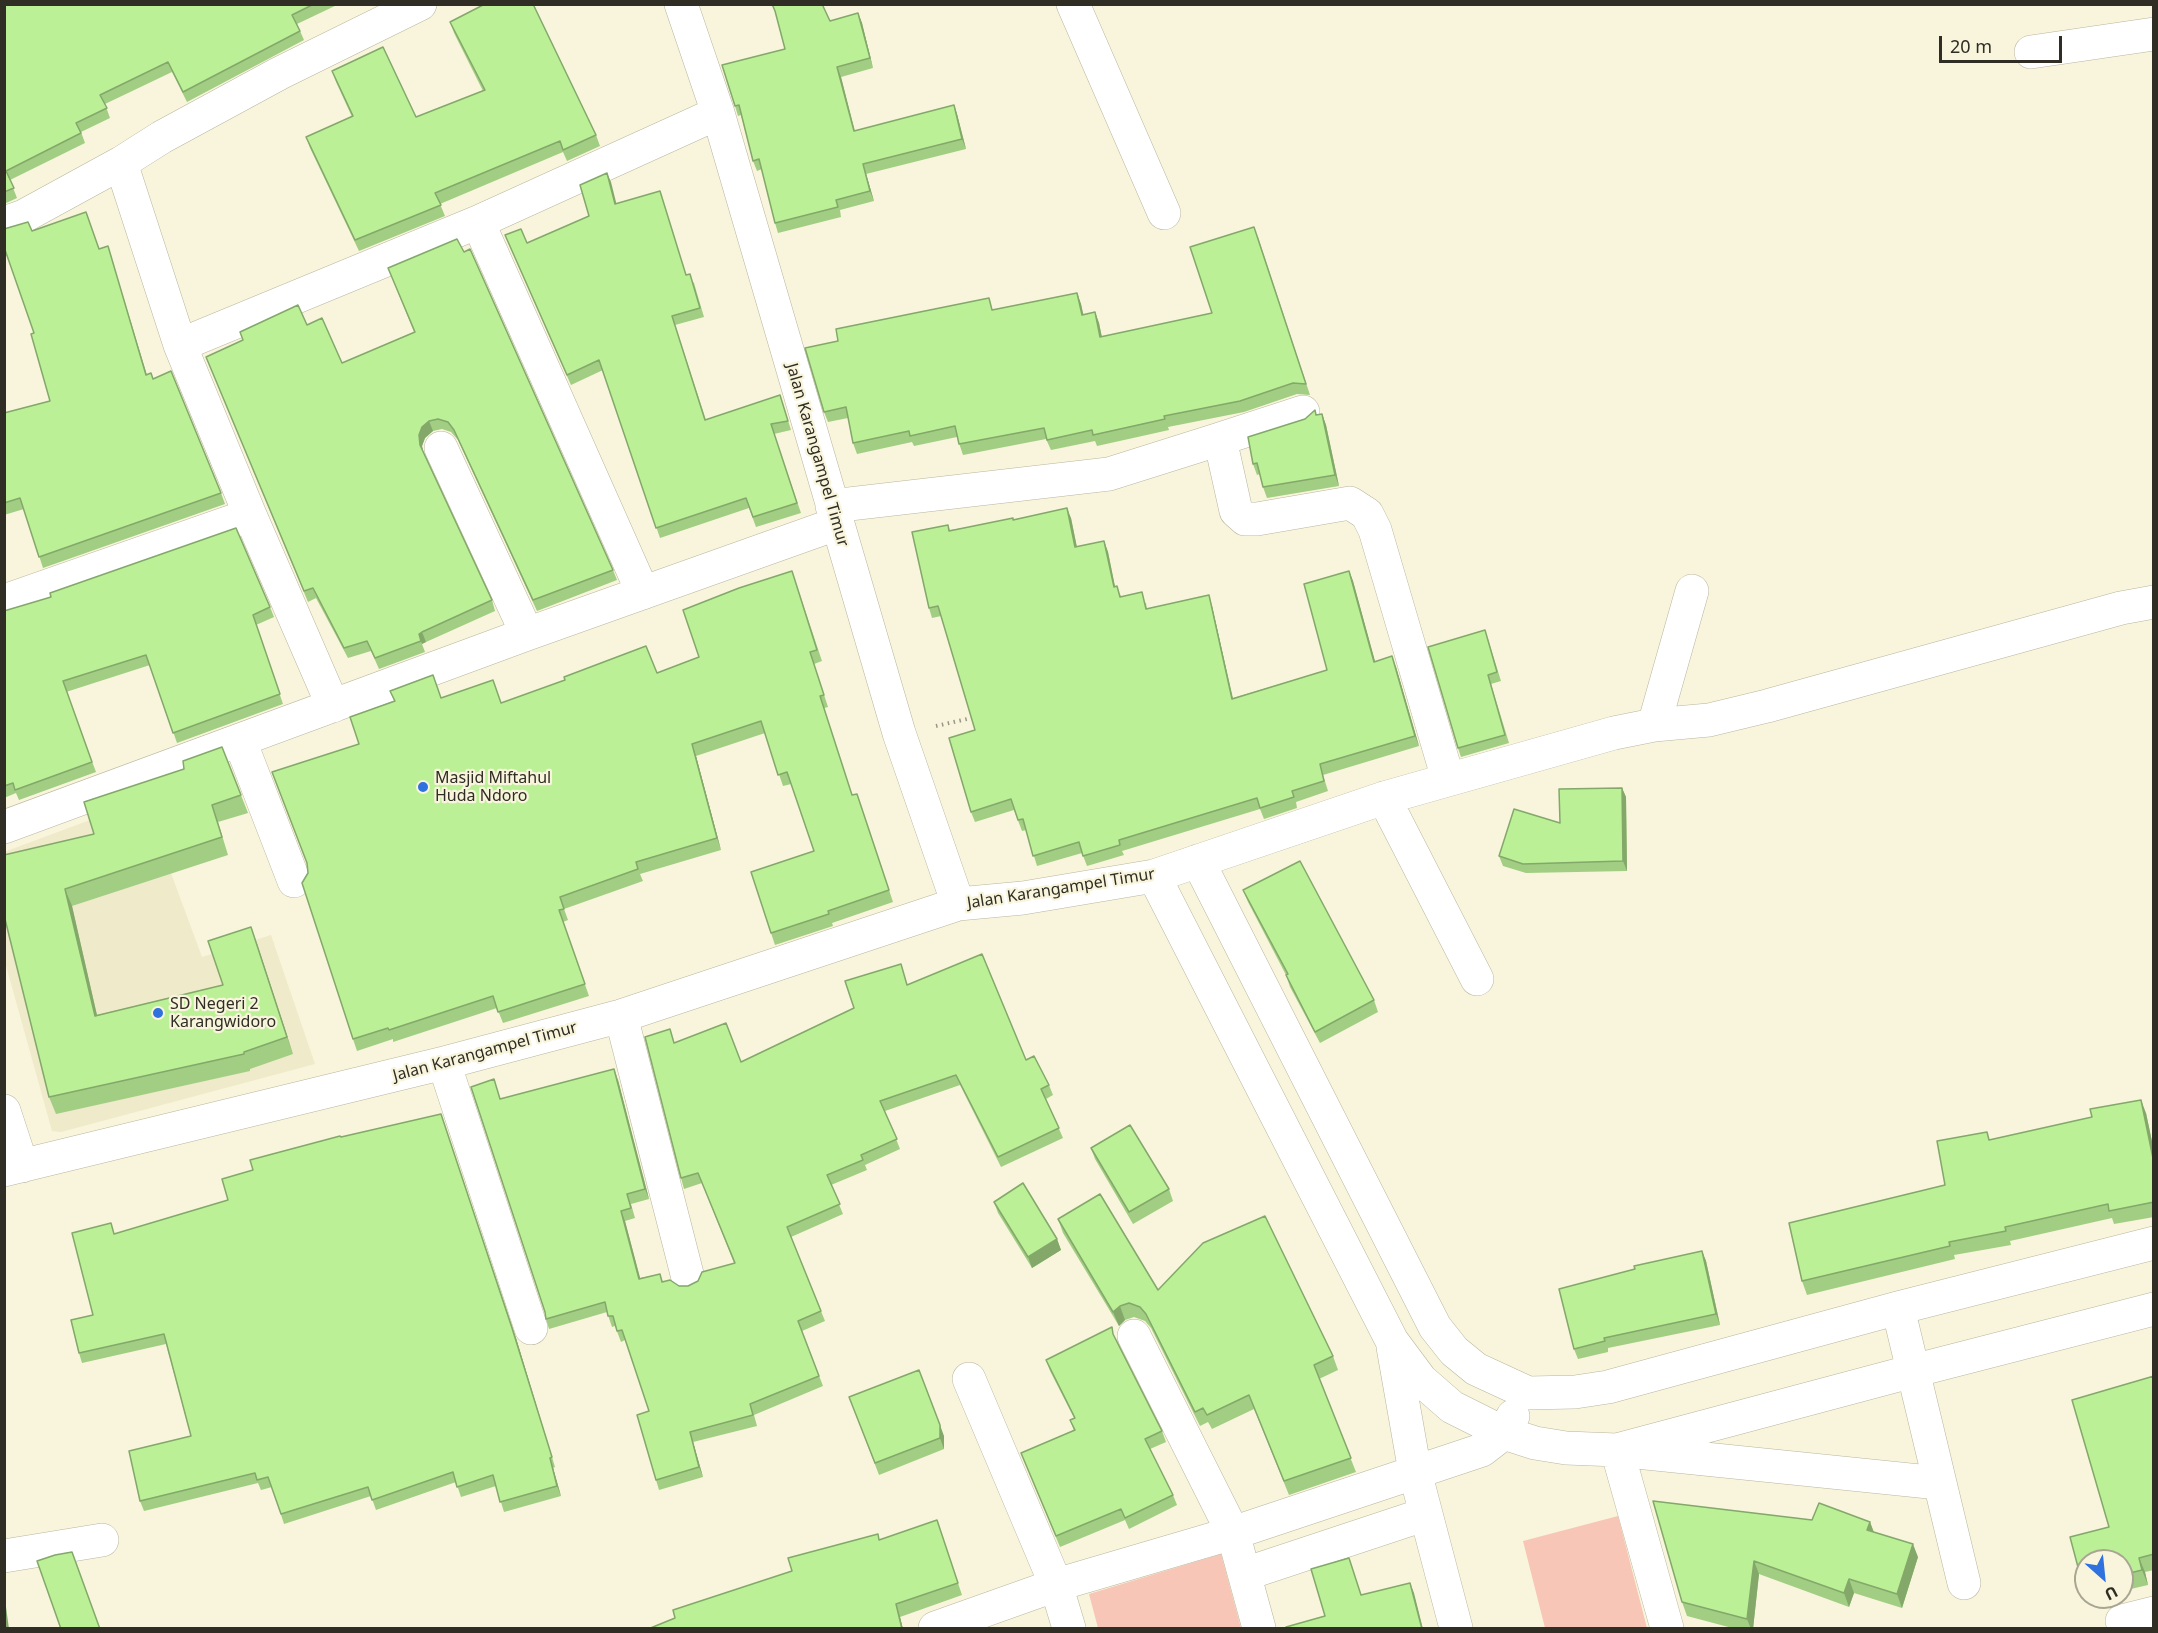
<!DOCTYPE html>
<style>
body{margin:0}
#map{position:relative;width:2158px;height:1633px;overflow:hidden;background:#f8f5dc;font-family:"Noto Sans",sans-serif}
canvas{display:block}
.frame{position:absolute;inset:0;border:6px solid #2f2d24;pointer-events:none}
.north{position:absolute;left:2074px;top:1549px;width:60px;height:60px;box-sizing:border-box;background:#f8f5dc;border:2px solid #a8a592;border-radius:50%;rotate:153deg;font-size:16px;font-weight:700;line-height:24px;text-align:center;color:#2f2d24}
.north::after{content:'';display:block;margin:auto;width:21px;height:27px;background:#2f71de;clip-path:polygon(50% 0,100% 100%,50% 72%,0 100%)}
.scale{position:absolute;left:1939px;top:36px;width:123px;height:27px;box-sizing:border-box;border:3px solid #2f2d24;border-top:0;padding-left:8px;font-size:18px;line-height:21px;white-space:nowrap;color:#2f2d24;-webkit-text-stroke:4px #f8f5dc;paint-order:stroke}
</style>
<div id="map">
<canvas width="2158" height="1633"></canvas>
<div class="frame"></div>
<div class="north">U</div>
<div class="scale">20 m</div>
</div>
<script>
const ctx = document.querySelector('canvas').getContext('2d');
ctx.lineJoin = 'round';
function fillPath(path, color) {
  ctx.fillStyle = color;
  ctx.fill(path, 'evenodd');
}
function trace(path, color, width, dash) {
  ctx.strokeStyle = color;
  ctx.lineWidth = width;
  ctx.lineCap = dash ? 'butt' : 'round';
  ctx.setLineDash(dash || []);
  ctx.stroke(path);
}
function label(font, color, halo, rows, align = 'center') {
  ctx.font = font + ' "Noto Sans",sans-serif';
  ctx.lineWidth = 4.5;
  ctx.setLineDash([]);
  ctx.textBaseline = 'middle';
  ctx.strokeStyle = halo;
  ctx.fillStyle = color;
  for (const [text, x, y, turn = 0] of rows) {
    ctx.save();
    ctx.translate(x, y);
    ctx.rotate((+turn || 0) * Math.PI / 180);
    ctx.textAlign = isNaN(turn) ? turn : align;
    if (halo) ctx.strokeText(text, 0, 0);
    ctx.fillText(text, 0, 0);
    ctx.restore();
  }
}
fillPath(new Path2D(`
 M 144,800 L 202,957 L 271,935 L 315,1064 L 61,1132 L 52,1131 L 5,962 L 4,852 Z`), '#eeeaca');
fillPath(new Path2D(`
 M 1618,1516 L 1647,1628 L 1545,1628 L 1523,1541 Z
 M 1221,1554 L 1241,1628 L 1098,1628 L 1089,1594 Z`), '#f8c6b6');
const minor = new Path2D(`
 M 1073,4 L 1164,213
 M 2031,52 L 2154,34
 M 121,163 L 180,345 L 250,515 L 333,706
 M 478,222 L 643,593
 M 4,223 L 24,216 L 121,163 L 162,137 L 280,73 L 420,4
 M 180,345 L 478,222 L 718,113
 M 1220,439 L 1303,412
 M 441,448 L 527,634
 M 832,506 L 1109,474 L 1220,439 L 1236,511 L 1245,519 L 1257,519 L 1350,503 L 1367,514 L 1375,530 L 1448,779
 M 4,601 L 250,515
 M 1654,725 L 1692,591
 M 240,741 L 294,881
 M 1384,798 L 1477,979
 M 4,827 L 527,634 L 836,524
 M 1198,861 L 1435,1327 L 1454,1351 L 1476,1369 L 1528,1393 L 1575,1392 L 1608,1387 L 1898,1308 L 2154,1243
 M 1154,876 L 1392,1341 L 1421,1380 L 1452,1407 L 1504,1433 L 1535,1443 L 1566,1448 L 1617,1450 L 1913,1371 L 2154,1309
 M 958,904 L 1023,898 L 1154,876 L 1384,798 L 1614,733 L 1654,725 L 1709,720 L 1767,706 L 2121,608 L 2154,602
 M 621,1016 L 688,1278
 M 444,1063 L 531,1328
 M 4,1111 L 22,1166
 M 4,1170 L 444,1063 L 621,1016 L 958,904 L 899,733 L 718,113 L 681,4
 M 1898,1308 L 1964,1583
 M 1134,1336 L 1233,1533 L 1259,1628
 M 1393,1347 L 1415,1472 L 1456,1628
 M 969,1379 L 1056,1585 L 1069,1628
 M 4,1556 L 102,1540
 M 1245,1574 L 1426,1514
 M 2122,1621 L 2154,1613
 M 935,1628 L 1056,1585 L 1233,1533 L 1482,1450 L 1504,1433 L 1513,1416
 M 1667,1628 L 1617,1450 L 1939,1483`);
trace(minor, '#b9b69e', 34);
trace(new Path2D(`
 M 936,726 L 976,717`), '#9a9786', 4, [1.5, 4.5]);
trace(minor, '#fff', 33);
fillPath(new Path2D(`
 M 4,4 L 339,4 L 297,24 L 304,40 L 187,102 L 172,72 L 105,104 L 110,118 L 81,132 L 85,143 L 10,180 L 17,198 L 4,204 Z
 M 772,4 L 822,4 L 830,21 L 858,13 L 862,23 L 873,68 L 841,77 L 855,131 L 954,105 L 957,114 L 966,149 L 866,174 L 874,201 L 840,210 L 841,217 L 778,233 L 775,223 L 762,169 L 757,171 L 753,161 L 741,115 L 738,116 L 735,106 L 785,49 L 776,14 Z
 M 450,22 L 596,135 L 600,146 L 567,161 L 563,152 L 440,204 L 445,216 L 359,251 L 310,148 L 306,137 L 352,117 L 336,82 L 332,71 L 416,117 L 483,91 L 454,33 Z
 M 607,173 L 616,204 L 660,191 L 686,275 L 694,283 L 704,317 L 675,325 L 706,420 L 780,395 L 791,430 L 774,434 L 801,513 L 756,527 L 749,508 L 660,538 L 603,370 L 571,385 L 505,235 L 527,243 L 589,216 Z
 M 32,231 L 99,249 L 108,246 L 146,375 L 153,379 L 221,493 L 225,504 L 43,568 L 24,509 L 4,515 L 4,413 L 50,401 L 34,333 Z
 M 1258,237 L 1310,395 L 1297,394 L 1244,412 L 1168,427 L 1169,430 L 1097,446 L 1095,441 L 1051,450 L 1046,439 L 963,455 L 957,437 L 914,446 L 912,442 L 857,454 L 853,443 L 848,418 L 828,422 L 824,412 L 993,310 L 1077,293 L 1081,304 L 1083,315 L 1095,312 L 1099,323 L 1102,337 L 1212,313 Z
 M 388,268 L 613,570 L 617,580 L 537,611 L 458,440 L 451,432 L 442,429 L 433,431 L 425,438 L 422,446 L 423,452 L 492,600 L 495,611 L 426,642 L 422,644 L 425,652 L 379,669 L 371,651 L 348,658 L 316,598 L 308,602 L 206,357 L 243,340 L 240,332 L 307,325 L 342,363 L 414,332 Z
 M 1322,414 L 1326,425 L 1339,486 L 1267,498 L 1263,487 L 1260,474 L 1257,475 L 1253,464 L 1316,415 Z
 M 1071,518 L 1077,547 L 1104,541 L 1108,552 L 1115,586 L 1121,596 L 1146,603 L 1147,609 L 1212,606 L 1233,698 L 1327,670 L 1349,571 L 1353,581 L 1375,662 L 1396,667 L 1419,746 L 1323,775 L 1328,791 L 1296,802 L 1297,808 L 1264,819 L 1260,809 L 1122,851 L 1124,855 L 1087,866 L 1082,853 L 1037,866 L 1026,830 L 1022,831 L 1014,810 L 975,822 L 971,812 L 975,730 L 941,616 L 932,618 L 929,608 L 948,525 L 950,530 L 1014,520 Z
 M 796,583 L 822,661 L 814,664 L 828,707 L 824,708 L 852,795 L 861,805 L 893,902 L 832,923 L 833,926 L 775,945 L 771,933 L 814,851 L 791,784 L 783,786 L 765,733 L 696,756 L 721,850 L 640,874 L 643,881 L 564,909 L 568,920 L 563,922 L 589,996 L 503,1023 L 497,1008 L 393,1042 L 393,1039 L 357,1051 L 353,1039 L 308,873 L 359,744 L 394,701 L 390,691 L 441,698 L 501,703 L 657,673 L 699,657 Z
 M 270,607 L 274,617 L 256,625 L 283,704 L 177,743 L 150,665 L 66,692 L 96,772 L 19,800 L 16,793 L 4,798 L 4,611 Z
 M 1488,639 L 1501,681 L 1491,684 L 1509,743 L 1461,757 L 1458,748 Z
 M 222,747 L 248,813 L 218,822 L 228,855 L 72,906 L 97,1015 L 223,985 L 257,944 L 293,1054 L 250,1069 L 250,1071 L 56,1114 L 49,1097 L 4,915 L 94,834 L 184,769 Z
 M 1622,788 L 1626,797 L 1627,871 L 1526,873 L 1503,866 L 1499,856 Z
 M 1243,890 L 1374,1000 L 1378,1012 L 1320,1043 L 1290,987 L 1286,975 L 1248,902 Z
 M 908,985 L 1026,1060 L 1049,1085 L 1053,1095 L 1046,1099 L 1063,1138 L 1001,1167 L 960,1085 L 885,1111 L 900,1149 L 865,1165 L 867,1170 L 831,1185 L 843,1214 L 791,1237 L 825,1321 L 802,1331 L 823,1386 L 754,1415 L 757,1426 L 693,1442 L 703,1477 L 659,1490 L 656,1480 L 649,1411 L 625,1340 L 621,1342 L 615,1326 L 612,1327 L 607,1312 L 549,1329 L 546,1319 L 545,1312 L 494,1079 L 500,1099 L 618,1080 L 649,1199 L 631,1204 L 635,1218 L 625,1221 L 640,1278 L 660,1274 L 663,1282 L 679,1286 L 688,1286 L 734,1263 L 702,1183 L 684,1189 L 681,1178 L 675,1043 L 741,1062 Z
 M 2146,1113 L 2154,1151 L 2154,1217 L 2114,1224 L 2112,1218 L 2010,1241 L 2011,1245 L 1954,1255 L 1955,1259 L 1807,1295 L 1802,1281 L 1945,1185 L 1990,1140 Z
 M 341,1137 L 516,1338 L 555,1467 L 553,1468 L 561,1496 L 504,1512 L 496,1486 L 461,1497 L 456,1482 L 376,1510 L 371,1496 L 284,1524 L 272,1487 L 261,1490 L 258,1483 L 144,1511 L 140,1501 L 191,1436 L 166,1344 L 82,1363 L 79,1353 L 93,1315 L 115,1234 L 228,1200 L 253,1170 Z
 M 1091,1148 L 1169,1189 L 1173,1201 L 1133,1224 L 1095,1159 Z
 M 994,1202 L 1057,1239 L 1061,1250 L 1032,1268 L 998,1213 Z
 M 1058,1219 L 1158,1290 L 1333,1356 L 1338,1370 L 1319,1379 L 1356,1472 L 1289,1495 L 1254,1409 L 1212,1429 L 1208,1422 L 1200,1426 L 1151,1328 L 1145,1321 L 1134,1317 L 1125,1320 L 1119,1326 L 1063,1233 Z
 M 1702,1251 L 1706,1261 L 1720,1325 L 1608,1348 L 1608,1352 L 1578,1359 L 1574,1349 Z
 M 1116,1339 L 1162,1431 L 1166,1442 L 1150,1449 L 1173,1495 L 1177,1505 L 1129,1529 L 1125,1520 L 1060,1547 L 1021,1453 L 1074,1431 L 1070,1420 L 1074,1418 L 1050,1371 L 1046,1360 Z
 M 2154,1376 L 2154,1570 L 2145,1572 L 2148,1585 L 2122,1591 L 2122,1561 L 2086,1561 L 2086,1594 L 2070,1537 L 2109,1527 L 2072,1400 Z
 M 849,1397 L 944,1436 L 944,1449 L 879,1475 Z
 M 937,1520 L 962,1595 L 900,1617 L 903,1629 L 648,1629 L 792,1571 Z
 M 1812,1520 L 1870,1522 L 1874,1532 L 1918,1557 L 1902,1608 L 1854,1593 L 1849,1607 L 1759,1574 L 1753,1629 L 1736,1629 L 1687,1616 L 1682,1602 Z
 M 2087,1597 L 2101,1597 L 2088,1600 Z`), '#a1ce82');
fillPath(new Path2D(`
 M 858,13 L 862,23 L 873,68 L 870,58 Z
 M 837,67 L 841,77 L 857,141 L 854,131 Z
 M 954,105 L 957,114 L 966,149 L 962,139 Z
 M 863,164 L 866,174 L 874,201 L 870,191 Z
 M 607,173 L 611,182 L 619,214 L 615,204 Z
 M 108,246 L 111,257 L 150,385 L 146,375 Z
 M 1077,293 L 1081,304 L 1086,326 L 1082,315 Z
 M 1095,312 L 1099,323 L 1104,348 L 1100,337 Z
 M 1322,414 L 1326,425 L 1339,486 L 1335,475 Z
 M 429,421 L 433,431 L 425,438 L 422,446 L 424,455 L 420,445 L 419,435 L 422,427 Z
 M 1067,508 L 1071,518 L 1079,558 L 1075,547 Z
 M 1104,541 L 1108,552 L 1117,597 L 1114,587 Z
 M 1349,571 L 1353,581 L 1378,672 L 1374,662 Z
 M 1209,595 L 1212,606 L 1235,709 L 1232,699 Z
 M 422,632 L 426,642 L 422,644 L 419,634 Z
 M 1392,656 L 1396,667 L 1419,746 L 1415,736 Z
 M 692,744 L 696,756 L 721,850 L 717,838 Z
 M 1622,788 L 1626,797 L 1627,871 L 1623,861 Z
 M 65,889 L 72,906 L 101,1033 L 95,1016 Z
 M 251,927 L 257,944 L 293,1054 L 287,1037 Z
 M 614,1069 L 618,1080 L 649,1199 L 645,1189 Z
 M 2141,1100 L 2146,1113 L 2154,1151 L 2154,1163 Z
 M 441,1114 L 516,1338 L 555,1467 L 552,1457 Z
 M 621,1211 L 625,1221 L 643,1289 L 639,1279 Z
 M 1057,1239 L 1061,1250 L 1032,1268 L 1028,1257 Z
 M 1702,1251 L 1706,1261 L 1720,1325 L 1716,1314 Z
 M 1120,1306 L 1125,1320 L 1119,1326 L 1113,1312 Z
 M 940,1425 L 944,1436 L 944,1449 L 940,1438 Z
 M 690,1432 L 693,1442 L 703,1477 L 699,1467 Z
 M 550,1458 L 553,1468 L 561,1496 L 557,1486 Z
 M 1870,1522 L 1875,1536 L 1867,1530 Z
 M 1913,1544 L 1918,1557 L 1902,1608 L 1897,1594 Z
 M 2139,1558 L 2145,1572 L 2148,1585 L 2142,1570 Z
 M 1754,1561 L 1759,1574 L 1753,1629 L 1751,1629 L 1747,1619 Z
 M 1849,1579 L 1854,1593 L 1849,1607 L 1844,1593 Z
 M 1410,1583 L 1414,1593 L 1423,1629 L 1422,1629 Z
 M 4,1592 L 9,1629 L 6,1629 L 4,1614 Z
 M 896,1604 L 900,1617 L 903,1629 L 902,1629 Z`), '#83a86a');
const building = new Path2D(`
 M 4,4 L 314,4 L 292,15 L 300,31 L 183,92 L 168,62 L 100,95 L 107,108 L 76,123 L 81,133 L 6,171 L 14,188 L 4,192 Z
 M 485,4 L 533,4 L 596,135 L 563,150 L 560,141 L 435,193 L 441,205 L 355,240 L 306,137 L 353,116 L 332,71 L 383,47 L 416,117 L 485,90 L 450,22 Z
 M 772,4 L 822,4 L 830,21 L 858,13 L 870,58 L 837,67 L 854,131 L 954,105 L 962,139 L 863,164 L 870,191 L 836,200 L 838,207 L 775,223 L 759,159 L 753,161 L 739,105 L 735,106 L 722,65 L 785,49 L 775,11 Z
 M 607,173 L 615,204 L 660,191 L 686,275 L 690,274 L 700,308 L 672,316 L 705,420 L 780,395 L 788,421 L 771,424 L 797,503 L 753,517 L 746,498 L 656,528 L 599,360 L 567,375 L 505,235 L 521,229 L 527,243 L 589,216 L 580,185 Z
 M 86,212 L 99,249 L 108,246 L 146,375 L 151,373 L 153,379 L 171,371 L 221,493 L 39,557 L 20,498 L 4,503 L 4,413 L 50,401 L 31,334 L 34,333 L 4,247 L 4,229 L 28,222 L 32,231 Z
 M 1254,227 L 1306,384 L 1293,383 L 1240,401 L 1164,416 L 1165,419 L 1093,435 L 1092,430 L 1047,440 L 1044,428 L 959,444 L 955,426 L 910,436 L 909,431 L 853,443 L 846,407 L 824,412 L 805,348 L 838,341 L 836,329 L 989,298 L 992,310 L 1077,293 L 1082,315 L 1095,312 L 1100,337 L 1212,313 L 1190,247 Z
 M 457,239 L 464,252 L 470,249 L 613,570 L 533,600 L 454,430 L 448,422 L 438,419 L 429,421 L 422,427 L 419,435 L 420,445 L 492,600 L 422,632 L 419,634 L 421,641 L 375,658 L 367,641 L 344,648 L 313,588 L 304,591 L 206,357 L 243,340 L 240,332 L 298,305 L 307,325 L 322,318 L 342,363 L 415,332 L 388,268 Z
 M 1315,410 L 1316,415 L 1322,414 L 1335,475 L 1263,487 L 1257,463 L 1253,464 L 1248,437 L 1305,419 Z
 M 1067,508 L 1075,547 L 1104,541 L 1114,587 L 1117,586 L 1120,597 L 1142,592 L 1146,609 L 1209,595 L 1232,699 L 1327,670 L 1304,584 L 1349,571 L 1374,662 L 1392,656 L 1415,736 L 1320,764 L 1324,781 L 1292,791 L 1294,797 L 1260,808 L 1257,798 L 1119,840 L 1120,845 L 1083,856 L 1079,842 L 1033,856 L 1023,819 L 1018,820 L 1011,799 L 971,812 L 949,738 L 975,730 L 938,606 L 929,608 L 912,532 L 948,525 L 949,531 L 1013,518 L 1013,520 Z
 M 236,528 L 270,607 L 253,615 L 280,694 L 173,733 L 146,655 L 63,681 L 92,762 L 15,790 L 13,783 L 4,786 L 4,611 L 51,597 L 50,593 Z
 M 792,571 L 817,650 L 810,652 L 824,695 L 820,696 L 852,795 L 857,794 L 889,890 L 828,911 L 829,914 L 771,933 L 751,872 L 814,851 L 787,772 L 778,775 L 761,721 L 692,744 L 717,838 L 636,862 L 638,869 L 560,897 L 564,909 L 559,910 L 585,984 L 498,1012 L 493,996 L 389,1030 L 388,1028 L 353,1039 L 302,883 L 308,873 L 307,863 L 272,772 L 359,744 L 350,717 L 395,701 L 390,691 L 433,675 L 441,698 L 493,680 L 501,703 L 565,680 L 564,677 L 646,646 L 657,673 L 699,657 L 683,610 L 739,588 Z
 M 1485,630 L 1497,672 L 1488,675 L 1505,735 L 1458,748 L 1428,647 Z
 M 222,747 L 241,795 L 212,805 L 222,837 L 65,889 L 95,1016 L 223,985 L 208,941 L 251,927 L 287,1037 L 244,1052 L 244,1054 L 49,1097 L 4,915 L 4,855 L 94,834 L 84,802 L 184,769 L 183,761 Z
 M 1622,788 L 1623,861 L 1523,864 L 1499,856 L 1514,809 L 1560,823 L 1559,789 Z
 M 1300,861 L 1374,1000 L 1315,1032 L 1286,975 L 1288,974 L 1243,890 Z
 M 982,954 L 1026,1060 L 1034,1056 L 1049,1085 L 1041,1089 L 1059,1128 L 998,1157 L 956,1075 L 880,1101 L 897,1139 L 861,1155 L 863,1160 L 827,1175 L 840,1204 L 787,1227 L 821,1311 L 798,1321 L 819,1376 L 750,1404 L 753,1415 L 690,1432 L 699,1467 L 656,1480 L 637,1415 L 649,1411 L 622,1330 L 617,1331 L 613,1316 L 608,1316 L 605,1302 L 546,1319 L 545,1312 L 471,1087 L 494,1079 L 500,1099 L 614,1069 L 645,1189 L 627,1194 L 631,1208 L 621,1211 L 639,1279 L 660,1274 L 662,1282 L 670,1280 L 679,1286 L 688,1286 L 698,1281 L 702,1272 L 735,1263 L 698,1173 L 681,1178 L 645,1037 L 670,1029 L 674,1043 L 726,1023 L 741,1062 L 854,1008 L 845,981 L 901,964 L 907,985 Z
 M 2141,1100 L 2154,1163 L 2154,1202 L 2109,1211 L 2108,1204 L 2005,1227 L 2006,1231 L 1949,1242 L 1950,1246 L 1802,1281 L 1789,1223 L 1945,1185 L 1937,1141 L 1987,1132 L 1989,1140 L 2092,1117 L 2090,1109 Z
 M 441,1114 L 512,1328 L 552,1457 L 550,1458 L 557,1486 L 500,1502 L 493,1475 L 457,1487 L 453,1472 L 372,1500 L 368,1487 L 281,1514 L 268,1477 L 257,1480 L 255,1473 L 140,1501 L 129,1451 L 191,1436 L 164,1334 L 79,1353 L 71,1320 L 93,1315 L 72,1233 L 111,1223 L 114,1234 L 228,1200 L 222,1179 L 253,1170 L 250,1160 L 340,1136 L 341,1137 Z
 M 1130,1125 L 1169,1189 L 1129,1212 L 1091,1148 Z
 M 1023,1183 L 1057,1239 L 1028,1257 L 994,1202 Z
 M 1100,1194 L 1158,1290 L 1203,1243 L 1265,1216 L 1333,1356 L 1314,1365 L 1351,1458 L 1284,1481 L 1249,1395 L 1207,1415 L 1203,1408 L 1195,1412 L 1146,1314 L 1140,1307 L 1129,1303 L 1120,1306 L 1113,1312 L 1058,1219 Z
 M 1702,1251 L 1716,1314 L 1604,1338 L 1605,1341 L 1574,1349 L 1559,1289 L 1635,1269 L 1634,1266 Z
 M 1112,1327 L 1113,1334 L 1162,1431 L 1145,1439 L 1173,1495 L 1125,1518 L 1121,1509 L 1056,1536 L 1021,1453 L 1075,1430 L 1070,1420 L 1075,1418 L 1046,1360 Z
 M 919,1370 L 940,1425 L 940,1438 L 875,1463 L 849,1397 Z
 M 2154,1376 L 2154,1554 L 2139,1558 L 2142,1570 L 2122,1575 L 2122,1561 L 2086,1561 L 2086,1585 L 2083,1586 L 2070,1537 L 2109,1527 L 2072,1400 Z
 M 1653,1501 L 1812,1520 L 1819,1503 L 1870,1522 L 1867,1530 L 1913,1544 L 1897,1594 L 1849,1579 L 1844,1593 L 1754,1561 L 1747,1619 L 1682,1602 Z
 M 937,1520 L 958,1583 L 896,1604 L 902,1629 L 648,1629 L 675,1618 L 673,1610 L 792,1571 L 788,1558 L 878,1534 L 879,1540 Z
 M 72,1552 L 100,1629 L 61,1629 L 37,1561 L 55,1555 Z
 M 1349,1558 L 1361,1595 L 1410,1583 L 1422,1629 L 1287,1629 L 1286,1627 L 1325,1616 L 1311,1569 Z
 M 4,1614 L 6,1629 L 4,1629 Z`);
fillPath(building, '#bbf097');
trace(building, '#83a86a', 1.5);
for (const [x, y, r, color] of [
 [423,787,6,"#2f71de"],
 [158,1013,6,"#2f71de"]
]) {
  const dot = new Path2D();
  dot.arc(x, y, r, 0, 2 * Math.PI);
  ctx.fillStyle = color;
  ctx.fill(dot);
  trace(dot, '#f8f5dc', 2);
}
label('16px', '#2f2d24', '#f8f5dc', [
 ["Jalan Karangampel Timur",817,455,74],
 ["Jalan Karangampel Timur",1061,889,-9],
 ["Jalan Karangampel Timur",485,1052,-15]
]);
label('16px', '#2f2d24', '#f8f5dc', [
 ["Masjid Miftahul",435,778],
 ["Huda Ndoro",435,796],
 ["SD Negeri 2",170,1004],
 ["Karangwidoro",170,1022]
], 'left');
</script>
